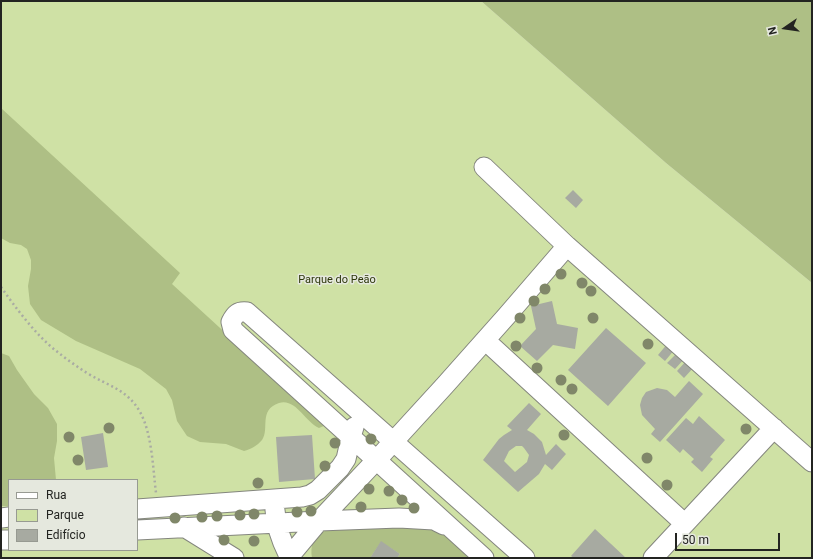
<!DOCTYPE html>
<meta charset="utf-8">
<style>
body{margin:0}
#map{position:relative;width:813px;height:559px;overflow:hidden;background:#e5e8de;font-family:Roboto,sans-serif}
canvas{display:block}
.frame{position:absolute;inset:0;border:2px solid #232421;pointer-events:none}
.legend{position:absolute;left:8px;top:479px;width:130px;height:72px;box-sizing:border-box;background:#e5e8de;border:1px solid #979a92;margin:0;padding:5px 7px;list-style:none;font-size:12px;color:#232421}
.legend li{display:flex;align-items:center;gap:8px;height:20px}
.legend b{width:20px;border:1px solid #979a92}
.north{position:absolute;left:765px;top:8px;width:40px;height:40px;-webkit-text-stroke:3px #e5e8de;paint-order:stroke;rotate:257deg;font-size:11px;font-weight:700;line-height:16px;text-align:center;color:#232421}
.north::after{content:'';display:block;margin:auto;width:14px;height:18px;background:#232421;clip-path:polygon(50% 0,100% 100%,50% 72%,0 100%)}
.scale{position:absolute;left:675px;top:533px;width:105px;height:18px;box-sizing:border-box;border:2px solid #232421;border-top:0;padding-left:5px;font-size:12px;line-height:14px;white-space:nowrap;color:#232421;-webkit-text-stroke:3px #e5e8de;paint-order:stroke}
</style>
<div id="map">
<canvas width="813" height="559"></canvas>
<div class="frame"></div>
<ul class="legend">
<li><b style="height:5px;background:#fff"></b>Rua</li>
<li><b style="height:11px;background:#cfe1a5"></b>Parque</li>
<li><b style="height:11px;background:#a7aaa1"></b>Edifício</li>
</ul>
<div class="north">N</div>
<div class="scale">50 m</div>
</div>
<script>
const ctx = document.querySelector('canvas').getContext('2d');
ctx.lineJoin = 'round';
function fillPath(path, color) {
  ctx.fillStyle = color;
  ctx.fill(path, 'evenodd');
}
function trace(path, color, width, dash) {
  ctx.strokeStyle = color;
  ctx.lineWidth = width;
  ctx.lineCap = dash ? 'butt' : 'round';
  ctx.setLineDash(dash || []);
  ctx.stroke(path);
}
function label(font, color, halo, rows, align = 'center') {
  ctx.font = font + ' Roboto,sans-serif';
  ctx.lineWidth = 3;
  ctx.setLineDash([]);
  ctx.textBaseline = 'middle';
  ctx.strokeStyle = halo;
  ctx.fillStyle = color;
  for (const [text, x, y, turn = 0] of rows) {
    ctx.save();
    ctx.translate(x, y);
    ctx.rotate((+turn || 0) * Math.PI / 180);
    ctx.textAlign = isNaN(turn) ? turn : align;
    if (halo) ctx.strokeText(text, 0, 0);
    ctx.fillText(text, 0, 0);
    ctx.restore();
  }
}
fillPath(new Path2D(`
 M 1,1 L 481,1 L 666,163 L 812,283 L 812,558 L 1,558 ZM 9,480 L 137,480 L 137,550 L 9,550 Z`), '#cfe1a5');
fillPath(new Path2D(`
 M 481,1 L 812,1 L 812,283 L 666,163 Z
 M 1,108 L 180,273 L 172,284 L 326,425 L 319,428 C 305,422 296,398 279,403 C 258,410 270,429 262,440 C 257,446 251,449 244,451 L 226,444 L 200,442 L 187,436 L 177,421 L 172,400 L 166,389 L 140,369 L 76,341 L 41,320 L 30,304 L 28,286 L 31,269 L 31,260 L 27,249 L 21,245 L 10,243 L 1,238 Z
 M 1,353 L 9,356 L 17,370 L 34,394 L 48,408 L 57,424 L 57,441 L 54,458 L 56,480 L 9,480 L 9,506 L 1,506 Z
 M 379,528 L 418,528 L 438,530 L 477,558 L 397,558 L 400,554 L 381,542 L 370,558 L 312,558 C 310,546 313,535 325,531 Z`), '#aebf85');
fillPath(new Path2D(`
 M 573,190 L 583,200 L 576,208 L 565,198 Z
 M 552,301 L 557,324 L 578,328 L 575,349 L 553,345 L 537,361 L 520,346 L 536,329 L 531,306 Z
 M 606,328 L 646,363 L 608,406 L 568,370 Z
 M 668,343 L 675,349 L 665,361 L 658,355 Z
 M 678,352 L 685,358 L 675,369 L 667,363 Z
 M 687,360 L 694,367 L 684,378 L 677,371 Z
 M 689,381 L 703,394 L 660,442 L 651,434 L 655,429 L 642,415 L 640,405 L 642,398 L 646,392 L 657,388 L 667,390 L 675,397 Z
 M 529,403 L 541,414 L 527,430 L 534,434 L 542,442 L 546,455 L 556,444 L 566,454 L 552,470 L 545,464 L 539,474 L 518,492 L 483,460 L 499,439 L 504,435 L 512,430 L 507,426 ZM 516,446 L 522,446 L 524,448 L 529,455 L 527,462 L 515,472 L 504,461 L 509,451 Z
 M 699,416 L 725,440 L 710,457 L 713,459 L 702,472 L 691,462 L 694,459 L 683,449 L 680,453 L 666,440 L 686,418 L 693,424 Z
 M 103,433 L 108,467 L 86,470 L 81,437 Z
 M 312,435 L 315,479 L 279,482 L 276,437 Z
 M 595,529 L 626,558 L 574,558 L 571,556 Z
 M 381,541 L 400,554 L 397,558 L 370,558 Z`), '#a7aaa1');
const minor = new Path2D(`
 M 484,167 L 567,246
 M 486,341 L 684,523
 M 354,427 L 351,437 L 484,558
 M 137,509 L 302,497 L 310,495 L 318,490 L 340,468 L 346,459 L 351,437 L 233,330 L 231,322 C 235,314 238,311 247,312 L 525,558
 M 275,510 C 276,527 282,543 290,558
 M 1,518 L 9,517
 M 184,527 L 234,558
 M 137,530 L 319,521 C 404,432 487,340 567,246 L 812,462
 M 1,540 L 9,540
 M 288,558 L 319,521 L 399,518 L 434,520 L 444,525
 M 653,558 L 774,428`);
trace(minor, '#84867e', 21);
trace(new Path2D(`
 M 1,287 C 16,308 35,334 55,350 C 65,358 76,366 87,373 C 108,386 127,389 140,412 C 152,433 153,469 156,493`), '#a9aba3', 2.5, [2, 3]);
trace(minor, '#fff', 19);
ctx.fillStyle = '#808769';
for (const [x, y] of [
 [561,274],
 [582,283],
 [545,289],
 [591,291],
 [534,301],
 [520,318],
 [593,318],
 [648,344],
 [516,346],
 [537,368],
 [561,380],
 [572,389],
 [109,428],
 [746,429],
 [564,435],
 [69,437],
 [371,439],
 [335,443],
 [647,458],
 [78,460],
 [325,466],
 [258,483],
 [667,485],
 [369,489],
 [389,491],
 [402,500],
 [361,507],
 [414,508],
 [311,511],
 [297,512],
 [254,514],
 [240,515],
 [217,516],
 [202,517],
 [175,518],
 [224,540],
 [254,541]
]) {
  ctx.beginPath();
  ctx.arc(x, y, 5.5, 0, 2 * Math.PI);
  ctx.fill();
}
label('11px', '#2d370a', '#e5e8de', [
 ["Parque do Peão",337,280]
]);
</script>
